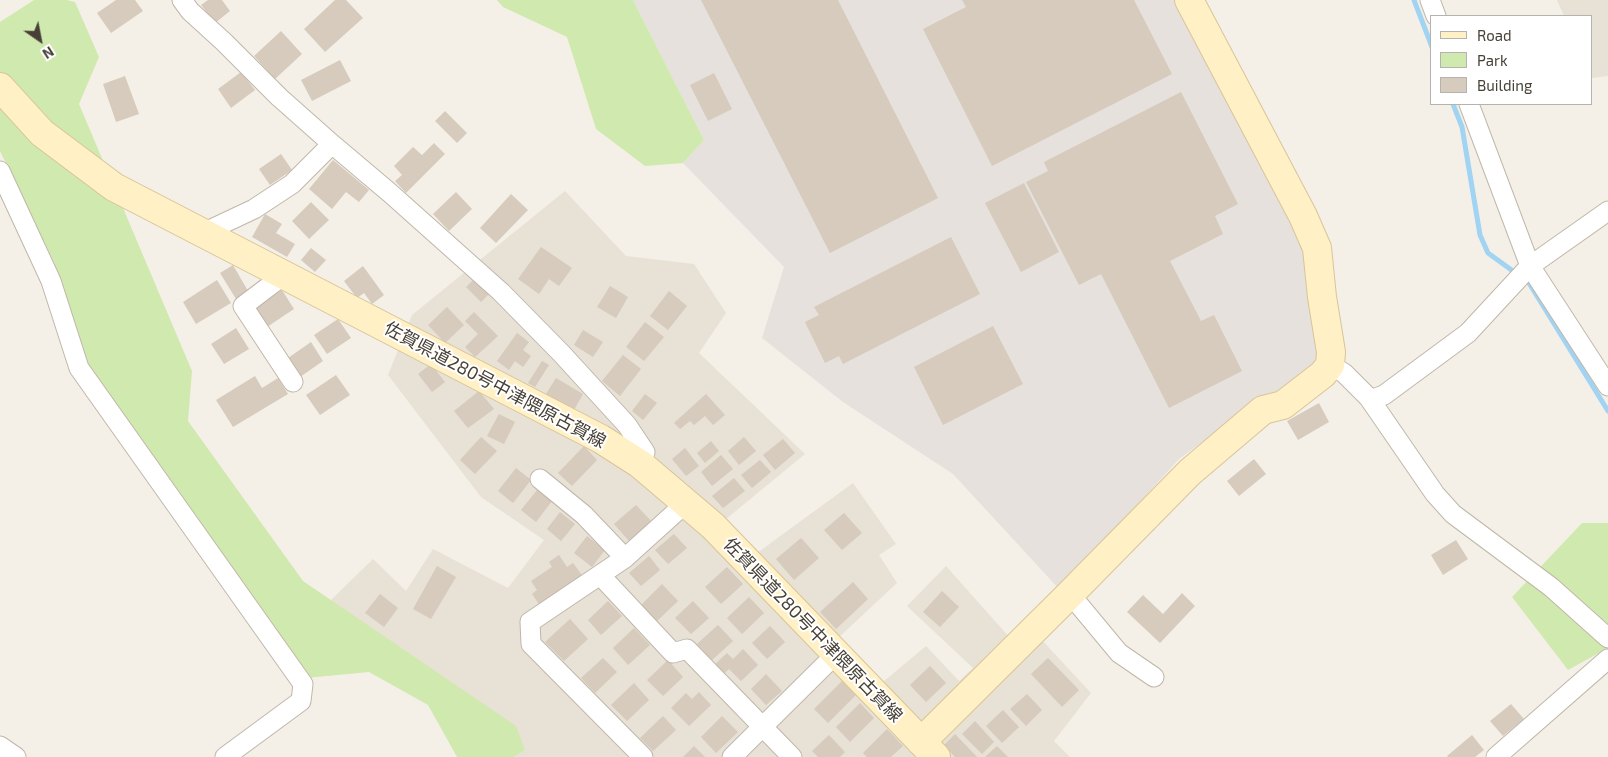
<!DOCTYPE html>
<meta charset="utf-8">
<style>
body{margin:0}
#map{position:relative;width:1608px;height:757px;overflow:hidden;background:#f4f0e7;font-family:"Exo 2",sans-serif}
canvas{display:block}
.legend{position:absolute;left:1430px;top:15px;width:162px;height:90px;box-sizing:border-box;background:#fff;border:1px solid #b5b3af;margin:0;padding:6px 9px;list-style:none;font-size:15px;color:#474036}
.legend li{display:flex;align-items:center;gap:10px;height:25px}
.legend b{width:25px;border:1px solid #b5b3af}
.north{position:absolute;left:15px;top:15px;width:50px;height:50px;-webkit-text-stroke:4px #fff;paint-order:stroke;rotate:147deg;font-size:14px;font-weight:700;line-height:20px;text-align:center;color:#474036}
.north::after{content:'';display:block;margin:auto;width:18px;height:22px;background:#474036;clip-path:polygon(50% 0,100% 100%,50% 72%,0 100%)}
</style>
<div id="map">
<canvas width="1608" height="757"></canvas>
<ul class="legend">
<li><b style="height:6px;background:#fff0c6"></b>Road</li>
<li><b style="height:14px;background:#d0e9ae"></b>Park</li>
<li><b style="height:14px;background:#d6cbbc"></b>Building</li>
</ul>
<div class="north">N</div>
</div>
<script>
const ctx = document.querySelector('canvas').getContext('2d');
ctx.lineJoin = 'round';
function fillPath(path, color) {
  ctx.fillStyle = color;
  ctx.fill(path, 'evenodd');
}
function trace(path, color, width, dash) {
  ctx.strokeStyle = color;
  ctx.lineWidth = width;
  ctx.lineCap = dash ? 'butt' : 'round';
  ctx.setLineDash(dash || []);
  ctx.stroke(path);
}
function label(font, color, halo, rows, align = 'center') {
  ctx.font = font + ' "Exo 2","Noto Sans JP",sans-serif';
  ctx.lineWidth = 4;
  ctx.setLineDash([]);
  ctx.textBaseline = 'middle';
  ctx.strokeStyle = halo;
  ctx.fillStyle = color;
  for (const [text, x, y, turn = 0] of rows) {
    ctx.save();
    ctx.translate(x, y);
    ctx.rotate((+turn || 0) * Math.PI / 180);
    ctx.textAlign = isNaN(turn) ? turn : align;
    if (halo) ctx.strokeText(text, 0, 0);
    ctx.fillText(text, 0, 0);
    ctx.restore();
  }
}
fillPath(new Path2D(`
 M 1557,0 L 1608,0 L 1608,76 L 1592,78 L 1592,16 L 1564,16 Z
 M 565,191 L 626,256 L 694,264 L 726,313 L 699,353 L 805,454 L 726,519 L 757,553 L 853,483 L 896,544 L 879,555 L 897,583 L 837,639 L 883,682 L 926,646 L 959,681 L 973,668 L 907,606 L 946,566 L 1010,638 L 1026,623 L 1091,693 L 1054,741 L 1070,757 L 514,757 L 525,750 L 331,600 L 373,559 L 406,591 L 433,549 L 508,588 L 544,540 L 481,497 L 388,375 L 412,315 Z`), '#e8e1d5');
fillPath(new Path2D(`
 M 633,0 L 1177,0 L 1307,249 L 1321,355 L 1314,368 L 1276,395 L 1262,398 L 1179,459 L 1060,590 L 953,474 L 843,402 L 762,338 L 784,267 L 683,163 L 704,140 Z`), '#e6e1dc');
fillPath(new Path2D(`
 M 34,0 L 67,0 L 75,2 L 99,57 L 79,104 L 192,371 L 188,421 L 303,581 L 516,726 L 525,750 L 514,757 L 457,757 L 428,705 L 369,672 L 306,678 L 88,364 L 54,262 L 0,151 L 0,22 Z
 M 497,0 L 633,0 L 704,140 L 683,163 L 645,166 L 596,129 L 567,37 L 503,7 Z
 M 1582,523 L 1608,523 L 1608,648 L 1568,670 L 1512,597 Z`), '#d0e9ae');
trace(new Path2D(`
 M 1414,0 L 1432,47
 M 1453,104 L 1462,127 L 1480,235 L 1488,253 L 1517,274
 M 1524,279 L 1529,283 L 1608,411`), '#a1d3f2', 5);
fillPath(new Path2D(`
 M 116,0 L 135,0 L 143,11 L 111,33 L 97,13 Z
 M 208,0 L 222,0 L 230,11 L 215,23 L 201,5 Z
 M 335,0 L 346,0 L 363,18 L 325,52 L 304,29 Z
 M 701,0 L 838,0 L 938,198 L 830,253 Z
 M 962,0 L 1134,0 L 1172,74 L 992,166 L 923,29 L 966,7 Z
 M 281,31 L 302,54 L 275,79 L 254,56 Z
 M 340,60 L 351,81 L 312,101 L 301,80 Z
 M 241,72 L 255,90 L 231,108 L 218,89 Z
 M 714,73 L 732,109 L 708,121 L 690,85 Z
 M 125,76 L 139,114 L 116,122 L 103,84 Z
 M 1181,92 L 1238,204 L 1215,216 L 1223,234 L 1170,261 L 1201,321 L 1214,315 L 1242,371 L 1169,408 L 1101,274 L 1079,285 L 1026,182 L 1048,171 L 1044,162 Z
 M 445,111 L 467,133 L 457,143 L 435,121 Z
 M 434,143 L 445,154 L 406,193 L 395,181 L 402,175 L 394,166 L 413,147 L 422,155 Z
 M 281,154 L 292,170 L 270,185 L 259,169 Z
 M 333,160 L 369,190 L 359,202 L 346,192 L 332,209 L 309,189 Z
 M 1024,183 L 1059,252 L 1021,272 L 985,203 Z
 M 456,192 L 472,209 L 449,231 L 433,214 Z
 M 511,194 L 528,210 L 496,243 L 480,228 Z
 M 311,202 L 329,220 L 309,239 L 292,221 Z
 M 265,214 L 282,224 L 276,233 L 295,244 L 287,257 L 252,237 Z
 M 951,237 L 980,294 L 843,364 L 839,356 L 825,363 L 805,322 L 819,315 L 814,307 Z
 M 541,247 L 572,268 L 559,286 L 549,279 L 539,294 L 518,279 Z
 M 311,248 L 326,260 L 315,272 L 301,260 Z
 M 233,265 L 248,291 L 236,299 L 220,273 Z
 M 363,266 L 384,295 L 372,304 L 364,293 L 357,298 L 344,281 Z
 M 475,278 L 490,293 L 481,302 L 466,287 Z
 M 217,280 L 231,303 L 196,324 L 183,302 Z
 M 610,286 L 628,297 L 616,318 L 597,307 Z
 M 282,290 L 294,309 L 267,327 L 254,309 Z
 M 669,291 L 687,306 L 668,330 L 650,316 Z
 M 447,307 L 464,325 L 445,343 L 428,325 Z
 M 474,312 L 498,336 L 475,357 L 465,347 L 478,334 L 465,321 Z
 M 338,319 L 351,338 L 327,354 L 314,335 Z
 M 645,322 L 664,337 L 644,361 L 626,347 Z
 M 993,326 L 1023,384 L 943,425 L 914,367 Z
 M 236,328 L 249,349 L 224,364 L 211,344 Z
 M 583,330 L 603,342 L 593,357 L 574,345 Z
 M 517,333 L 529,342 L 523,350 L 531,356 L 523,367 L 515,361 L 509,370 L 497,361 Z
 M 311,342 L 323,361 L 300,377 L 288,358 Z
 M 623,355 L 641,369 L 620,396 L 602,381 Z
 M 542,361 L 549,365 L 535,387 L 528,383 Z
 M 431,364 L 445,382 L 432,392 L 418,374 Z
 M 336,375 L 350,395 L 320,415 L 306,395 Z
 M 255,376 L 262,388 L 278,378 L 288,394 L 233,427 L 216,400 Z
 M 556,378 L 583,394 L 574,410 L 546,394 Z
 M 479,391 L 494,409 L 468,428 L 454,411 Z
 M 645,394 L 657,403 L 643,420 L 632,411 Z
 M 706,394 L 725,415 L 713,425 L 705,416 L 694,425 L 690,421 L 680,429 L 674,423 Z
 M 1319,403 L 1329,422 L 1298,440 L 1287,421 Z
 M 499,414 L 515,422 L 504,444 L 487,436 Z
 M 481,437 L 497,451 L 475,474 L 460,460 Z
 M 744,437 L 756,451 L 739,465 L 728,451 Z
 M 783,439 L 795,453 L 775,470 L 763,455 Z
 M 711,441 L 719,451 L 705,463 L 697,453 Z
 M 584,446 L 597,460 L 572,486 L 558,473 Z
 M 685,448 L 699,466 L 686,476 L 672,459 Z
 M 721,455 L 733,469 L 712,486 L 701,472 Z
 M 1254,459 L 1266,474 L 1239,496 L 1227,481 Z
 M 760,460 L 771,472 L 752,488 L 741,475 Z
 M 516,468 L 531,480 L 513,503 L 498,491 Z
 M 734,478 L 745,491 L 723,508 L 712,496 Z
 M 537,490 L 552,501 L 536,522 L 521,510 Z
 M 636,505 L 652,522 L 629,541 L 614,524 Z
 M 560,512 L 575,524 L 561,541 L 547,529 Z
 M 844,513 L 862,533 L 842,550 L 824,530 Z
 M 674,534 L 687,548 L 668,564 L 655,550 Z
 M 587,536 L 605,550 L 592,567 L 574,553 Z
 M 801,538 L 819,558 L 794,580 L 776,559 Z
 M 1456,540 L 1468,559 L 1443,575 L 1431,555 Z
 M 559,555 L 567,567 L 573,563 L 584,578 L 541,607 L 532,594 L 537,590 L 531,581 L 552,567 L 549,562 Z
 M 649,556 L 660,570 L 641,586 L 629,573 Z
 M 437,566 L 456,577 L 431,619 L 413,609 Z
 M 727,567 L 743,584 L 721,604 L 705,587 Z
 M 853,582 L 868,599 L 836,629 L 820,612 Z
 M 662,584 L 678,601 L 657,621 L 641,605 Z
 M 942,591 L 959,607 L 940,627 L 923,612 Z
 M 1182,593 L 1195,606 L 1160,643 L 1127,612 L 1143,595 L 1163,614 Z
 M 380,594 L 398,608 L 384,627 L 365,613 Z
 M 749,597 L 764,613 L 742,634 L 727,618 Z
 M 608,601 L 622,616 L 601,635 L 588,620 Z
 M 693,601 L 709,618 L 691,634 L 675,618 Z
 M 570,619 L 588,639 L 564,661 L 545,642 Z
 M 718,625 L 733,641 L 712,660 L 697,644 Z
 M 770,626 L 785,642 L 767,659 L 752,643 Z
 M 634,628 L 650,645 L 628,665 L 613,648 Z
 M 743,649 L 758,665 L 741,681 L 729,669 L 720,677 L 711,668 L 727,653 L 733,659 Z
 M 603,658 L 617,672 L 595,693 L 581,678 Z
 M 1048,658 L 1079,690 L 1062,707 L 1031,674 Z
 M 668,660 L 683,677 L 663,696 L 647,680 Z
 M 930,666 L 946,683 L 926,702 L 910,685 Z
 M 766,674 L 782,691 L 766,705 L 751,689 Z
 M 842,681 L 856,695 L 828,723 L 814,709 Z
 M 634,683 L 649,700 L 627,721 L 611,705 Z
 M 699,692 L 711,705 L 689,726 L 671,708 L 686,693 L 692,699 Z
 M 1027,694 L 1042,710 L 1026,726 L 1010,709 Z
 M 860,703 L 874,718 L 850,742 L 836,727 Z
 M 1511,704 L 1524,719 L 1503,736 L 1490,721 Z
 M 1003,710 L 1019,727 L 1002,743 L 986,726 Z
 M 663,716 L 676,730 L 653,751 L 640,738 Z
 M 722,716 L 738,732 L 716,753 L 701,737 Z
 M 975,721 L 994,742 L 982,754 L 962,734 Z
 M 887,729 L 903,746 L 891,757 L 867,757 L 863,753 Z
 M 955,734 L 977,757 L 955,757 L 944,745 Z
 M 829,735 L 845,752 L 840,757 L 818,757 L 812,751 Z
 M 1472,735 L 1484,750 L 1475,757 L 1448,757 L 1447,756 Z
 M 694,746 L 705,757 L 683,757 Z
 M 997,746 L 1008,757 L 985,757 Z`), '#d6cbbc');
const street = new Path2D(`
 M 182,0 L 190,11 L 224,42 L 279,97 L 332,144 L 390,193 L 501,292 L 561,353 L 627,425 L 645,452 L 640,464
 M 1430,0 L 1436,16
 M 1469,104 L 1530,266 L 1608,386
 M 0,171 L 51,281 L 79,368 L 303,684 L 301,701 L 225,757
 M 203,233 L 254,209 L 292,184 L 332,144
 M 284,275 L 243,306 L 293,382
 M 1330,365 L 1344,373 L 1369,398 L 1435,494 L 1453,514 L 1551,587 L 1608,638
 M 1369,398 L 1376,398 L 1384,395 L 1468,333 L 1530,266 L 1608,211
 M 540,479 L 584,515 L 625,558
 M 600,575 L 673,653 L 687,649 L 792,757
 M 1070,594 L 1119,653 L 1154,677
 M 0,746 L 16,757
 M 643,757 L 531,644 L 530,622 L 625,558 L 687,502
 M 732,757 L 836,654
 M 1496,757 L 1608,659`);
const secondary = new Path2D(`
 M 0,87 L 42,133 L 114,187 L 601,439 L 640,464 L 713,526 L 936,757
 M 921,742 L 1070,594 L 1190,472 L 1263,410 L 1283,405 L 1323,374 L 1330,365 L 1331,352 L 1322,297 L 1317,248 L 1303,216 L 1189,0`);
trace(street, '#c0b7a9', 21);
trace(secondary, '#d8c597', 30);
trace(street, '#fff', 19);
trace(secondary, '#fff0c6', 28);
label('18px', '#474036', '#fff', [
 ["佐賀県道280号中津隈原古賀線",495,385,28],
 ["佐賀県道280号中津隈原古賀線",813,630,46]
]);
</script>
